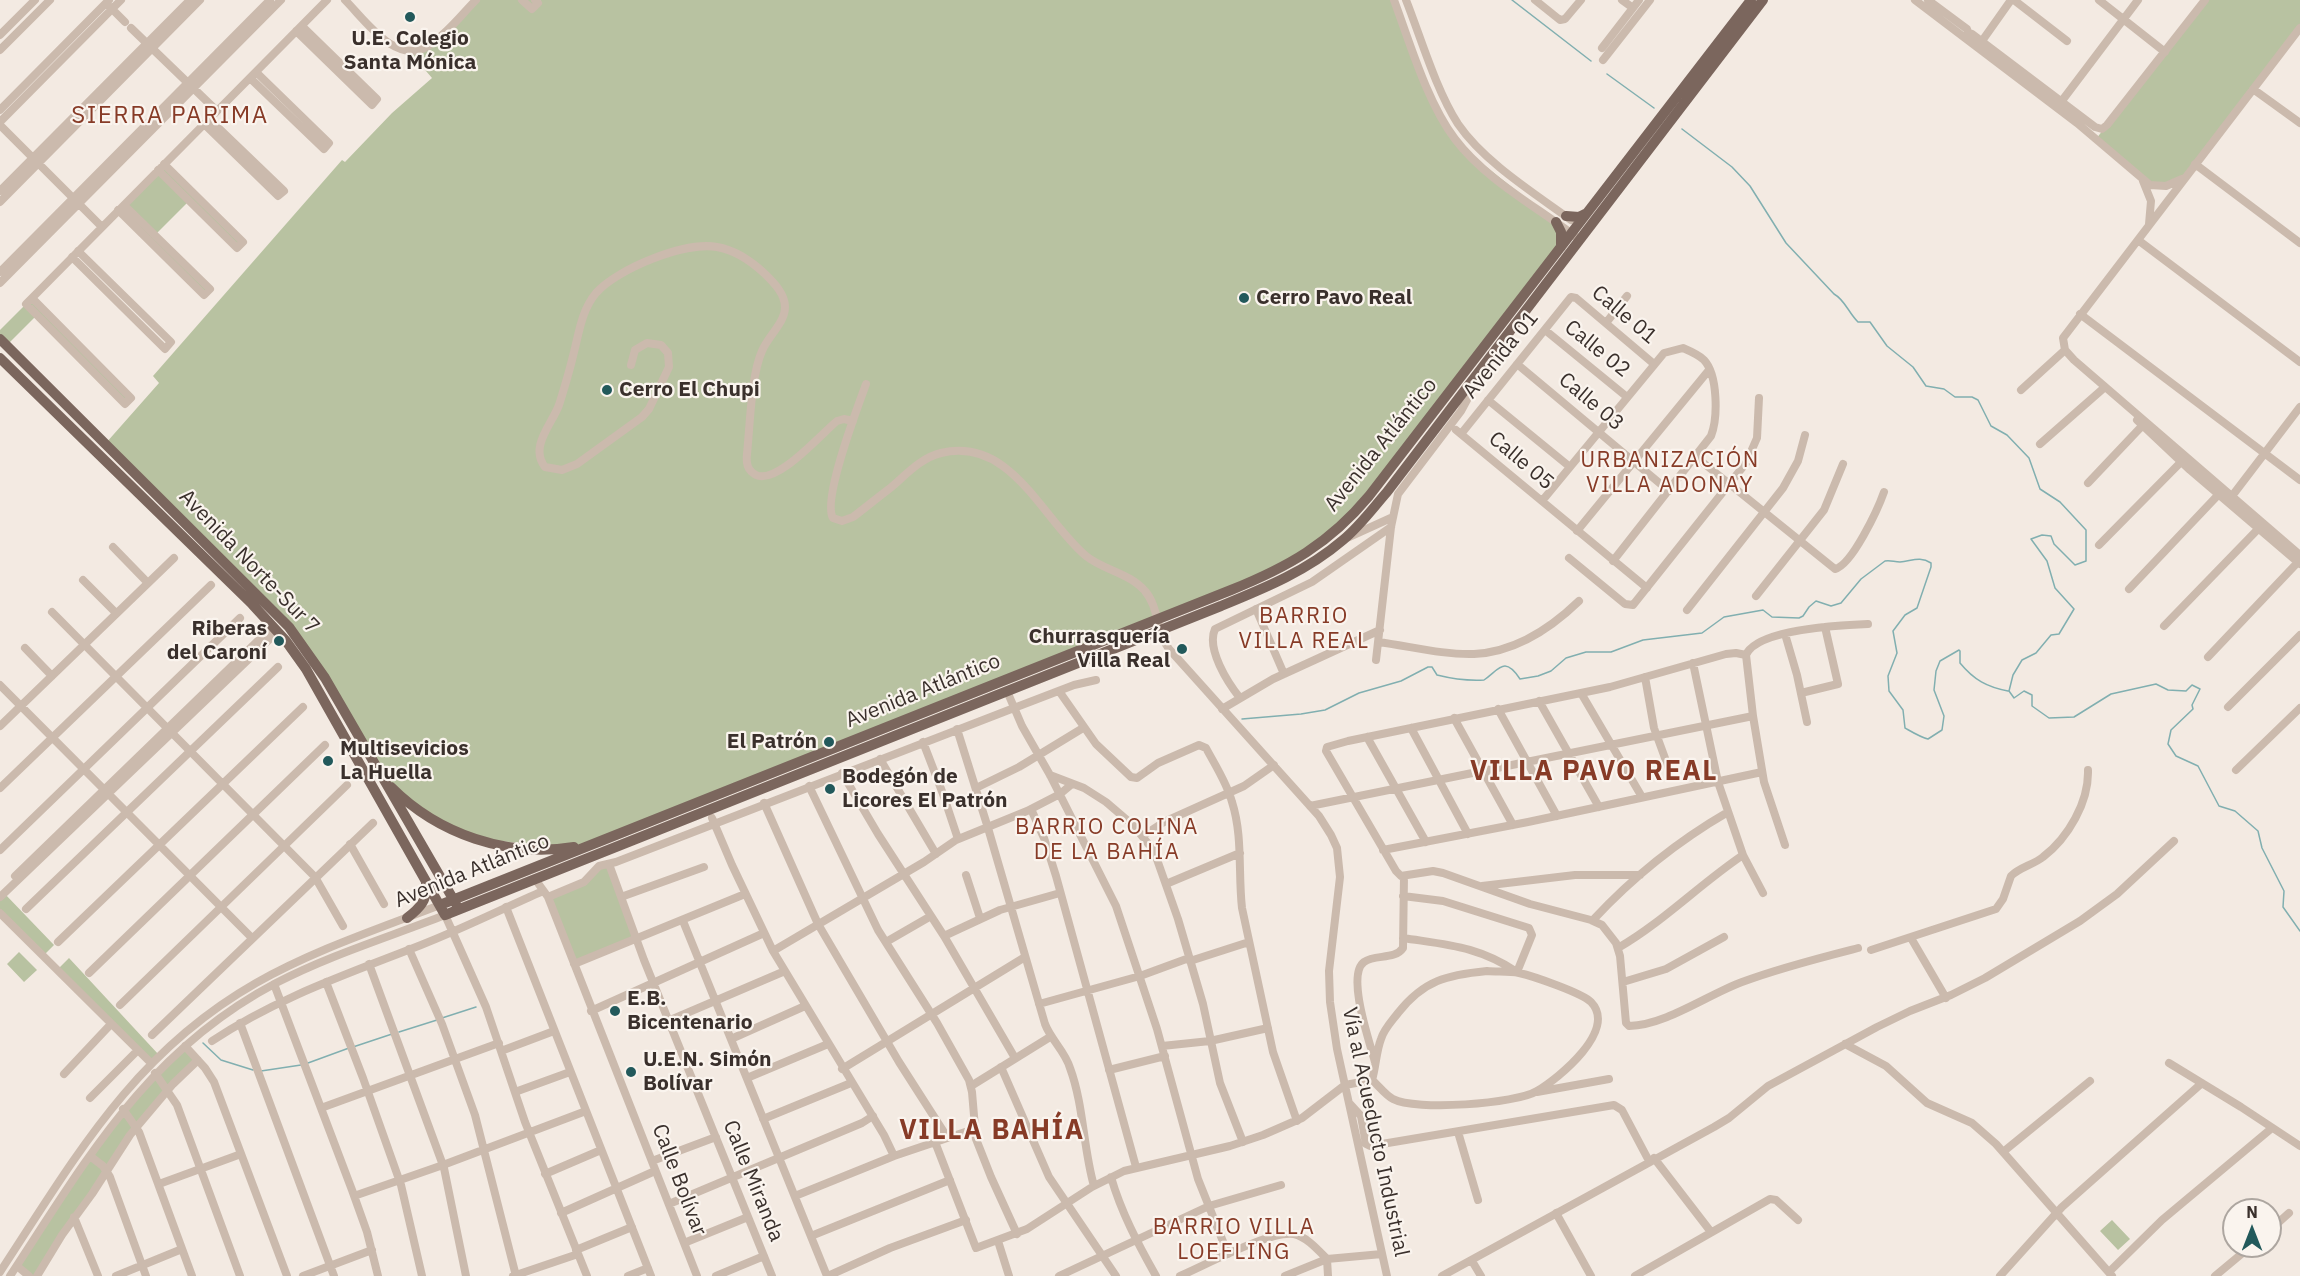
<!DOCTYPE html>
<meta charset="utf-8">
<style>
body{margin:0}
#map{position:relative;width:2300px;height:1276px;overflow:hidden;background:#f3eae2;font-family:"IBM Plex Sans",sans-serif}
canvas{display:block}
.north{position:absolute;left:2222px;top:1198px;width:60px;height:60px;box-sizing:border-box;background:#faf4ee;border:2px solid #ada6a0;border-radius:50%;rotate:0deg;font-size:16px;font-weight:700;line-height:24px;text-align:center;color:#3a302c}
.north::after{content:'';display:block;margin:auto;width:21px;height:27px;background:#22595b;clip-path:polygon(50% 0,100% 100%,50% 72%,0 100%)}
</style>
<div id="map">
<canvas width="2300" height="1276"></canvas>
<div class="north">N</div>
</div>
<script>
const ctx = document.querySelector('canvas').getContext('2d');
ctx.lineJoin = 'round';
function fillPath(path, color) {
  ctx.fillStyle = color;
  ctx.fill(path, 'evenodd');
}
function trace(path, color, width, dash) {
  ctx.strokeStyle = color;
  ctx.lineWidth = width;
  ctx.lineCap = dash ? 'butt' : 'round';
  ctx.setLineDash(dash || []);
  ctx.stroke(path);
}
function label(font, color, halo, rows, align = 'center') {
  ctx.font = font + ' "IBM Plex Sans",sans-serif';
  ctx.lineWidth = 4.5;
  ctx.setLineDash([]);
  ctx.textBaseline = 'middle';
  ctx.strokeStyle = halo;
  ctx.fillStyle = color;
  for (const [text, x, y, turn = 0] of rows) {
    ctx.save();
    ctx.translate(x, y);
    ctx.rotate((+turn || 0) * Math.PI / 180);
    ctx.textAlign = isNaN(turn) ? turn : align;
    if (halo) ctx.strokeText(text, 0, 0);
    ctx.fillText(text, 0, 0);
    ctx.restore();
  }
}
fillPath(new Path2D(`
 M 476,0 L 535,0 L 538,3 L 541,0 L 1394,0 L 1430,94 L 1460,146 L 1556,222 L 1562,240 L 1369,496 L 1299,559 L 597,842 L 567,848 L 471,838 L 397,793 L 313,659 L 106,443 L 159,383 L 153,376 L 342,160 L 345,162 L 392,113 L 432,78 L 409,51 L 420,50 Z
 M 2205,0 L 2300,0 L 2300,28 L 2187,175 L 2155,186 L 2096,139 Z
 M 164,164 L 243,242 L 237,248 L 189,201 L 155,235 L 210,289 L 204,295 L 118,210 Z
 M 32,298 L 131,398 L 125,404 L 37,315 L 7,345 L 0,339 L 0,330 Z
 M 609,864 L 636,940 L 574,964 L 548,897 L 592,875 Z
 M 4,893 L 54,945 L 43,956 L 0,913 L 0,897 Z
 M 19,952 L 37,970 L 24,982 L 7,964 Z
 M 69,958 L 159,1055 L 151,1063 L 57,970 Z
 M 185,1046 L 198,1060 L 140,1122 L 37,1276 L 29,1276 L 17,1266 L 112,1124 Z
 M 2112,1220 L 2130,1239 L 2118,1250 L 2100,1231 Z`), '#b8c2a1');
trace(new Path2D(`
 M 1512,0 L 1591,61
 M 1607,74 L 1654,108
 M 1682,129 L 1732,167 L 1750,186 L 1786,243 L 1834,294 C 1845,300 1848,312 1858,322 L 1870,322 L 1887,346 L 1913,367 L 1926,386 L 1944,389 L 1955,397 L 1972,397 L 1978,400 L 1991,426 L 2007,435 L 2029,458 L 2040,489 L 2060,502 L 2086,530 L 2086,561 L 2075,565 L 2054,544 L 2051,536 L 2042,535 L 2031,539 L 2047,561 L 2055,588 L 2074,609 L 2059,634 L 2051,635 L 2036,653 L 2022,660 L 2013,675 L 2009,691 L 2014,698 L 2024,691 L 2032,695 L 2032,706 L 2049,718 L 2074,717 L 2111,694 L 2156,684 L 2168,690 L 2186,691 L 2192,685 L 2200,689 L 2192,705 L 2193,709 L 2171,730 L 2168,744 L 2176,756 L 2198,766 L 2219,806 L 2235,811 L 2258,831 L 2262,848 L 2284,891 L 2283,907 L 2300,931
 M 1242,719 L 1301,714 L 1325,710 L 1359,693 L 1401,681 L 1428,667 L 1432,667 L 1437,675 C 1453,679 1467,681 1484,680 C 1499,670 1504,655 1520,679 L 1538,676 L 1551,671 L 1566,658 L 1586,652 L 1611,652 L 1643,640 L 1702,633 L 1724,617 L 1763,610 L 1772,617 L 1799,618 L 1803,616 L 1809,607 L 1816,601 L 1831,606 L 1841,603 L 1861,579 L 1885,561 C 1891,560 1894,562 1900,562 C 1912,561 1920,556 1931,563 L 1931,567 L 1917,608 L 1905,615 L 1893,631 L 1897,653 L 1888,676 L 1889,691 L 1903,710 L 1905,728 C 1912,732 1920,737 1928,739 L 1942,730 L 1944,716 L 1934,690 L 1936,671 L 1940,661 L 1959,650 L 1960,651 L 1960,663 C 1974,680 1987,687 2008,691
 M 442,1018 L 476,1007
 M 399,1032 L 437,1020
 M 203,1043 L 221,1060 L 253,1070
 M 353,1047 L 392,1034
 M 308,1063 L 349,1048
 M 261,1071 L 301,1065`), '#81afb0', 1.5);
trace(new Path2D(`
 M 345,0 C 365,20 396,66 428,46 C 446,35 461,15 476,0
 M 522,0 L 532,9 L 538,3 L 535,0
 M 1394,0 C 1410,43 1427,102 1455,139 C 1486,180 1536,206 1576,237
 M 1406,0 C 1421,38 1436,90 1458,124 C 1484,162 1534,193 1571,220
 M 1535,0 L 1560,20 L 1565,19 L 1581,0
 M 1622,0 L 1633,8
 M 1915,0 L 2077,123 L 2150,185 L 2166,186 L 2182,179
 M 1928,0 L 1967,29 L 1971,40
 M 2014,0 L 2067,41
 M 2099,0 L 2165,52
 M 108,5 L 125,22
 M 131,28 L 217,111
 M 2300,28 L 2063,338 L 2065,350 L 2074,360 L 2300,555
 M 296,31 L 372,105 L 377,99 L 302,26
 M 1972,34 L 2095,127 L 2102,129 L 2107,125 L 2205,0
 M 0,35 L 35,0
 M 1982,41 L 2011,0
 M 1602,48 L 1639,0
 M 0,50 L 50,0
 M 1603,60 L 1650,0
 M 250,78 L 324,149 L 329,143 L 256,72
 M 2253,89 L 2300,123
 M 2061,102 L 2138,0
 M 0,110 L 109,0
 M 0,122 L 121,0
 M 204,124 L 278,196 L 284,191 L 209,119
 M 0,125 L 102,227
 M 2195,164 L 2300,243
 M 158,170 L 237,248 L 243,242 L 164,164
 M 2143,181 L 2151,201 L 2149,224
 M 0,191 L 190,0
 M 0,202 L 200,0
 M 118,210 L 204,295 L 210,289 L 124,205
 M 2138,240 L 2300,362
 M 72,257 L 165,349 L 171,342 L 78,251
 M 0,272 L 270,0
 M 0,283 L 281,0
 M 32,298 L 131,398 L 125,404 L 26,304 L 32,298 L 327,0
 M 2080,314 L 2300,480
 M 1606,323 L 1627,296
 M 1545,330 L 1627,397
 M 1517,364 L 1669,491
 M 631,365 L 635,350 L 647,343 L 661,345 L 668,353 L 669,367 L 649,409 L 642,417 L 577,464 L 562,470 L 545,467 C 529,447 552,424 559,405 C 564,389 569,373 573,356 C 579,334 581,311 596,293 C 617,269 685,241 717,247 C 735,250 751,261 764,273 C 773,282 785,293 785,307 C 785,323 768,336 762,351 C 751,375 750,426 747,454 C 746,463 747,470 756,475 C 777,485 821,434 837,421 L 844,419 L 853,421
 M 866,384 C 858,406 822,500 833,518 L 842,521 L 853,517 C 865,508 877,498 889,489 C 905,476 920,458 941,453 C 1011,436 1042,519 1086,556 C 1103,570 1130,573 1145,591 C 1159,607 1156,632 1169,649 L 1319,816 L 1331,835 L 1337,848 L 1340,877 L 1329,971 L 1330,1002 L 1337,1049 L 1387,1276
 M 2021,390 L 2065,350
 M 1488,400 L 1570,467
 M 2137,420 L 2190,470 L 2300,564
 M 1456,430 L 1647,588
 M 1461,434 L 1571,297 L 1576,298 L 1654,364
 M 2040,444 L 2105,387
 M 1696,457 L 1835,569 C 1852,565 1878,509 1884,492
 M 2088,483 L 2142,426
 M 2229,500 L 2300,407
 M 1542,501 L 1664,353 L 1683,348 C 1690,351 1699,355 1704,360 C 1718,375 1718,418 1711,436 L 1613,561
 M 1577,531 L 1709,370
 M 1349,537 L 1393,517
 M 2099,545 L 2181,462
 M 113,547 L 148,583
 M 1569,558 L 1625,604 L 1633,605 L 1746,463 L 1757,438 L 1759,398
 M 83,580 L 116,613
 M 2129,589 L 2219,494
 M 1756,596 L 1824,510 L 1843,464
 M 1256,609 L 1284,674
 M 1687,610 L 1783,488 L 1798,461 L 1805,435
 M 52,612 L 315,877 L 343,926
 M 2164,626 L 2261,526
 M 1785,634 L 1797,675 L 1807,722
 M 1378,642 C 1409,646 1443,655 1474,654 C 1516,652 1551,628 1579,601
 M 25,648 L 52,676
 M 1746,655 L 1736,653 L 1726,654 L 1610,687 L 1348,741 L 1327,747 L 1326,751 L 1396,871 L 1401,876 L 1433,871 L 1443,873 L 1530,904 L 1591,920 L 1602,925 L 1616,943 L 1620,956 L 1626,1023 L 1629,1026 C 1666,1025 1707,995 1742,982 C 1779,968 1819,958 1858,948
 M 2208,657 L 2300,560
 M 1376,660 L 1391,527 L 1398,494 L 1461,411 L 1468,398 L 1469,385
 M 1693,663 L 1718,782 L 1743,855 L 1763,893
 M 1645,677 L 1654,728 L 1669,769
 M 0,685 L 252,938
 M 1007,691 L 1022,726 L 1050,775 L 1116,906 L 1157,1029 L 1198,1179 L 1228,1254
 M 1059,691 L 1096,744 L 1131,777 L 1137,778 L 1158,763 L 1199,745 L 1206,748 C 1215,765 1227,783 1232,802 C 1243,836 1238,873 1242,908 L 1273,1052 L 1297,1121
 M 1581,693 L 1642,797
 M 1801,693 L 1838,684 L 1825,627
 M 1240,698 C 1228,683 1206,649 1215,629 L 1312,582 L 1391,527
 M 1539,701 L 1599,807
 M 2228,707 L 2300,635
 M 1222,709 L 1273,679 L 1380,630
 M 1498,709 L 1557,816
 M 1454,718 L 1513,825
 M 0,726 L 174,558
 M 1411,728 L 1468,834
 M 957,729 L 988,828 L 1045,1024 C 1051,1040 1065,1051 1070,1068 C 1084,1106 1083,1148 1094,1186
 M 1367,737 L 1426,842
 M 923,742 L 943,794 L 958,839
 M 880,759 L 936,854
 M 2236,770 L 2300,708
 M 842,773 L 878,834 L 944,936 L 1015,1058
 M 1050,775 L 1084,788 L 1106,802 L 1134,826 L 1154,851 L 1178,919 L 1203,1004 L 1220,1083 L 1243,1142
 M 809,786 L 878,930 L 937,1023 L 969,1080 L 972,1092 L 976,1139 L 991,1177 L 1017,1234
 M 0,788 L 211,585
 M 976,788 L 1019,767 L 1083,728
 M 764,803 L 818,924 L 899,1062 L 947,1137
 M 1310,806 L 1753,716
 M 1031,809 L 1044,838 L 1056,876 L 1136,1167
 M 712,818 L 732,865 L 773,951 L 884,1135 L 894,1156
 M 1144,835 L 1164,822 L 1244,786 L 1274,765
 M 350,844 L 384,904
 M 1785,845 L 1764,782 L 1753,716 L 1746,655 C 1757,629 1842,625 1868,624
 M 0,850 L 240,618
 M 1383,850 L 1528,822 L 1762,772
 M 609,864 L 644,960 L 772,1276
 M 966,875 L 980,918
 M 15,876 L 273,626
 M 535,879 L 548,897 L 697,1276
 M 1166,884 L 1240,853
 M 1482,886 L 1575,875 L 1640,875
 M 1403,896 L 1443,901 L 1529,928 L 1532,935 L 1517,972 C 1478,946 1448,945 1403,938
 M 0,897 L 278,631
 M 548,897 L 584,882 L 599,866 L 616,862 L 1014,708 L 1074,685 L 1096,680
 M 621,897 L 704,867
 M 506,907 L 651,1276
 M 26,909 L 278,667
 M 0,913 L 151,1063
 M 1593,920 C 1632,878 1678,841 1728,812
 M 683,921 L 827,1276
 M 944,936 L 1000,910 L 1060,893
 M 1911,938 L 1946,998
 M 58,942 L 303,707
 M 886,942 L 931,916
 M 1618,948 C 1663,922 1700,884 1743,855
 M 409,949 L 442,1024 L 475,1115 L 516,1276
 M 1871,950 L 1996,909 L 2003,899 L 2011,876 C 2020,867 2033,865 2043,857 C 2068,838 2089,802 2088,770
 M 773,951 L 924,862 L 956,840 L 1027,811 L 1060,794 L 1072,784
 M 1190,961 L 1249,942
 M 369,964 L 444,1168 L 466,1276
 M 574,964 L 745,894
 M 1487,971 C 1497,972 1509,971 1519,973 C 1533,976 1582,993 1591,1002 C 1618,1030 1559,1078 1537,1091 C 1516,1104 1415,1111 1393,1099 C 1385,1095 1379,1086 1372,1080 C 1376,1067 1376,1052 1381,1039 C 1384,1029 1392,1021 1398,1013 C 1424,980 1447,975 1487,971 Z
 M 89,973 L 325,745
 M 326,982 L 363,1078 L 401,1185 L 422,1276
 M 1623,982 L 1666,969 L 1724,937
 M 274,984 L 352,1190 L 367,1232 L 378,1276
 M 1039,1004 L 1140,976 L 1189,958
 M 120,1005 L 347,785
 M 591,1011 L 764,933
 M 668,1021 L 785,971
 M 240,1023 L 334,1276
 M 152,1035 L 373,823
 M 731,1039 L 805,1006
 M 212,1041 C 276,998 350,973 421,945 C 462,929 502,909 543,891
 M 1845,1044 L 1886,1066 L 1927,1103 L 1972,1123 L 1996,1144 L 2112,1276
 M 185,1046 L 205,1068 L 214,1082 L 287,1276
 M 1162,1046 L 1210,1041 L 1268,1028
 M 501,1051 L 554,1031
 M 1375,1062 C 1370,1043 1346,975 1364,962 C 1375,954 1395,960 1403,948 L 1404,876
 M 2169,1063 L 2241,1107 L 2300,1146
 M 1001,1067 L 1049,1177 L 1116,1276
 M 842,1069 L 1025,957
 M 1109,1070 L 1165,1056
 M 155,1073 L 177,1105 L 240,1276
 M 64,1074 L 111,1024
 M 747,1078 L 828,1044
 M 971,1086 L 1050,1037
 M 515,1092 L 570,1072
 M 1537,1092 L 1609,1079
 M 90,1098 L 138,1050
 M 1350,1104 L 1361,1116 L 1366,1144 L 1370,1146 L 1614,1105 L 1622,1110 L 1649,1161
 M 321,1108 L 499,1043
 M 123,1109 L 139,1132 L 192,1276
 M 763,1119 L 851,1083
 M 1458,1132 L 1478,1200
 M 935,1142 L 976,1248 L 1027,1229 L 1092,1187 L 1124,1171 L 1230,1146 L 1263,1135 L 1302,1118 L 1345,1085 L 1372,1080
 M 2003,1152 L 2090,1081
 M 90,1156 L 103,1166 L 110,1177 L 146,1276
 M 1654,1158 L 1711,1232
 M 652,1161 L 716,1137
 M 545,1174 L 601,1150
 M 1111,1177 C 1121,1212 1138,1244 1156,1276
 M 159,1184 L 241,1154
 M 354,1196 L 443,1165 L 586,1111
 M 795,1196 L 894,1156 L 974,1129
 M 669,1204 L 862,1123 L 873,1116
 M 561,1213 L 655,1171
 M 1556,1213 L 1591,1276
 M 74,1217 L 98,1276
 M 2270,1230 L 2289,1213
 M 811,1236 L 950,1180
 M 998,1241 L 1009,1276
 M 684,1243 L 748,1217
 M 576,1250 L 632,1227
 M 1472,1261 L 1481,1276
 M 17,1266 L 29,1276
 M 0,1272 C 75,1158 133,1053 256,983 C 314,950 378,929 440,905
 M 2109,1272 L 2162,1220 L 2272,1128
 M 10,1276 C 87,1159 147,1051 276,983 C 330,955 389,937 445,915 L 486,1007 L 525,1122 L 587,1276
 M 37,1276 L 62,1235 L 92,1194 L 130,1135 L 173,1084 L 198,1060
 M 116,1276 L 182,1249
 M 303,1276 L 372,1250
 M 513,1276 L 578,1254
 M 628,1276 L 648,1268
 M 716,1276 L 764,1256
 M 828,1276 L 890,1248 L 966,1220
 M 1059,1276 L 1209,1206 L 1281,1185
 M 1180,1276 C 1204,1266 1270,1230 1294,1234 C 1307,1237 1318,1250 1327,1259 L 1328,1276
 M 1285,1276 L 1327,1259 L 1382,1254
 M 1442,1276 L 1714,1127 L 1729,1118 L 1768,1086 L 1877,1027 L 1910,1011 L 1951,995 L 1985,978 L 2080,921 L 2117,894 L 2174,841
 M 1635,1276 L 1770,1199 L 1776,1200 L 1798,1220
 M 2000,1276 L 2062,1207 L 2202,1083
 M 2215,1276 L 2251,1246`), '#cbbaad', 8);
trace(new Path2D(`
 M 1566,216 L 1579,217 L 1587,213
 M 1556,222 L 1561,232 L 1561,247
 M 0,339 L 289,627 L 325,678 L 456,904
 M 0,358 L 252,604 L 286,641 L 306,669 L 445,915 L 1221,606 C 1265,588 1307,571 1343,540 C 1360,526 1373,508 1387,492 L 1763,0
 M 391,787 C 438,834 507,858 574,847
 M 440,905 L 1231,590 C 1288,567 1329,544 1369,496 L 1751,0
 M 407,918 C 420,908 428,900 426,883`), '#7b665d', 10);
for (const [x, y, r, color] of [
 [410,17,6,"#22595b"],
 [1244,298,6,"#22595b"],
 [607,390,6,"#22595b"],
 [279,641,6,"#22595b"],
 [1182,649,6,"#22595b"],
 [829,742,6,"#22595b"],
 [328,761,6,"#22595b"],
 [830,789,6,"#22595b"],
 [615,1011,6,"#22595b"],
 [631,1072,6,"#22595b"]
]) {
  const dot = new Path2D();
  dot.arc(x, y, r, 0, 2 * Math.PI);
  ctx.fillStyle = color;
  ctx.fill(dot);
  trace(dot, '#faf4ee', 2);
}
label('bold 21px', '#3a302c', '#faf4ee', [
 ["U.E. Colegio",410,39,"center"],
 ["Santa Mónica",410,63,"center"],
 ["Cerro Pavo Real",1256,298],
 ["Cerro El Chupi",619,390],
 ["Riberas",267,629,"right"],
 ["del Caroní",267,653,"right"],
 ["Churrasquería",1170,637,"right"],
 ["Villa Real",1170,661,"right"],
 ["El Patrón",817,742,"right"],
 ["Multisevicios",340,749],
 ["La Huella",340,773],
 ["Bodegón de",842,777],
 ["Licores El Patrón",842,801],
 ["E.B.",627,999],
 ["Bicentenario",627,1023],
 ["U.E.N. Simón",643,1060],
 ["Bolívar",643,1084]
], 'left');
label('21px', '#3a302c', '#faf4ee', [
 ["Calle 01",1624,315,40],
 ["Calle 02",1597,349,39],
 ["Avenida 01",1501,355,-51],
 ["Calle 03",1591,402,40],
 ["Avenida Atlántico",1381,445,-51],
 ["Calle 05",1521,461,40],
 ["Avenida Norte-Sur 7",249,562,46],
 ["Avenida Atlántico",923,691,-22],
 ["Avenida Atlántico",472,871,-22],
 ["Vía al Acueducto Industrial",1375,1132,78],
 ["Calle Bolívar",679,1180,69],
 ["Calle Miranda",753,1181,68]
]);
ctx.letterSpacing = '1.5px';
label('22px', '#873b27', '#faf4ee', [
 ["URBANIZACIÓN",1670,461],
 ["VILLA ADONAY",1670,486],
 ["BARRIO",1304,617],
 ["VILLA REAL",1304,642],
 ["BARRIO COLINA",1107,828],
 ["DE LA BAHÍA",1107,853],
 ["BARRIO VILLA",1234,1228],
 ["LOEFLING",1234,1253]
]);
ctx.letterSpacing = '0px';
ctx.letterSpacing = '1.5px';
label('24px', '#873b27', '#faf4ee', [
 ["SIERRA PARIMA",170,116]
]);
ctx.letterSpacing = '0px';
ctx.letterSpacing = '1.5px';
label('bold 27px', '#873b27', '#faf4ee', [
 ["VILLA PAVO REAL",1594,772],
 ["VILLA BAHÍA",992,1131]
]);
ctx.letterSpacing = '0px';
</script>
